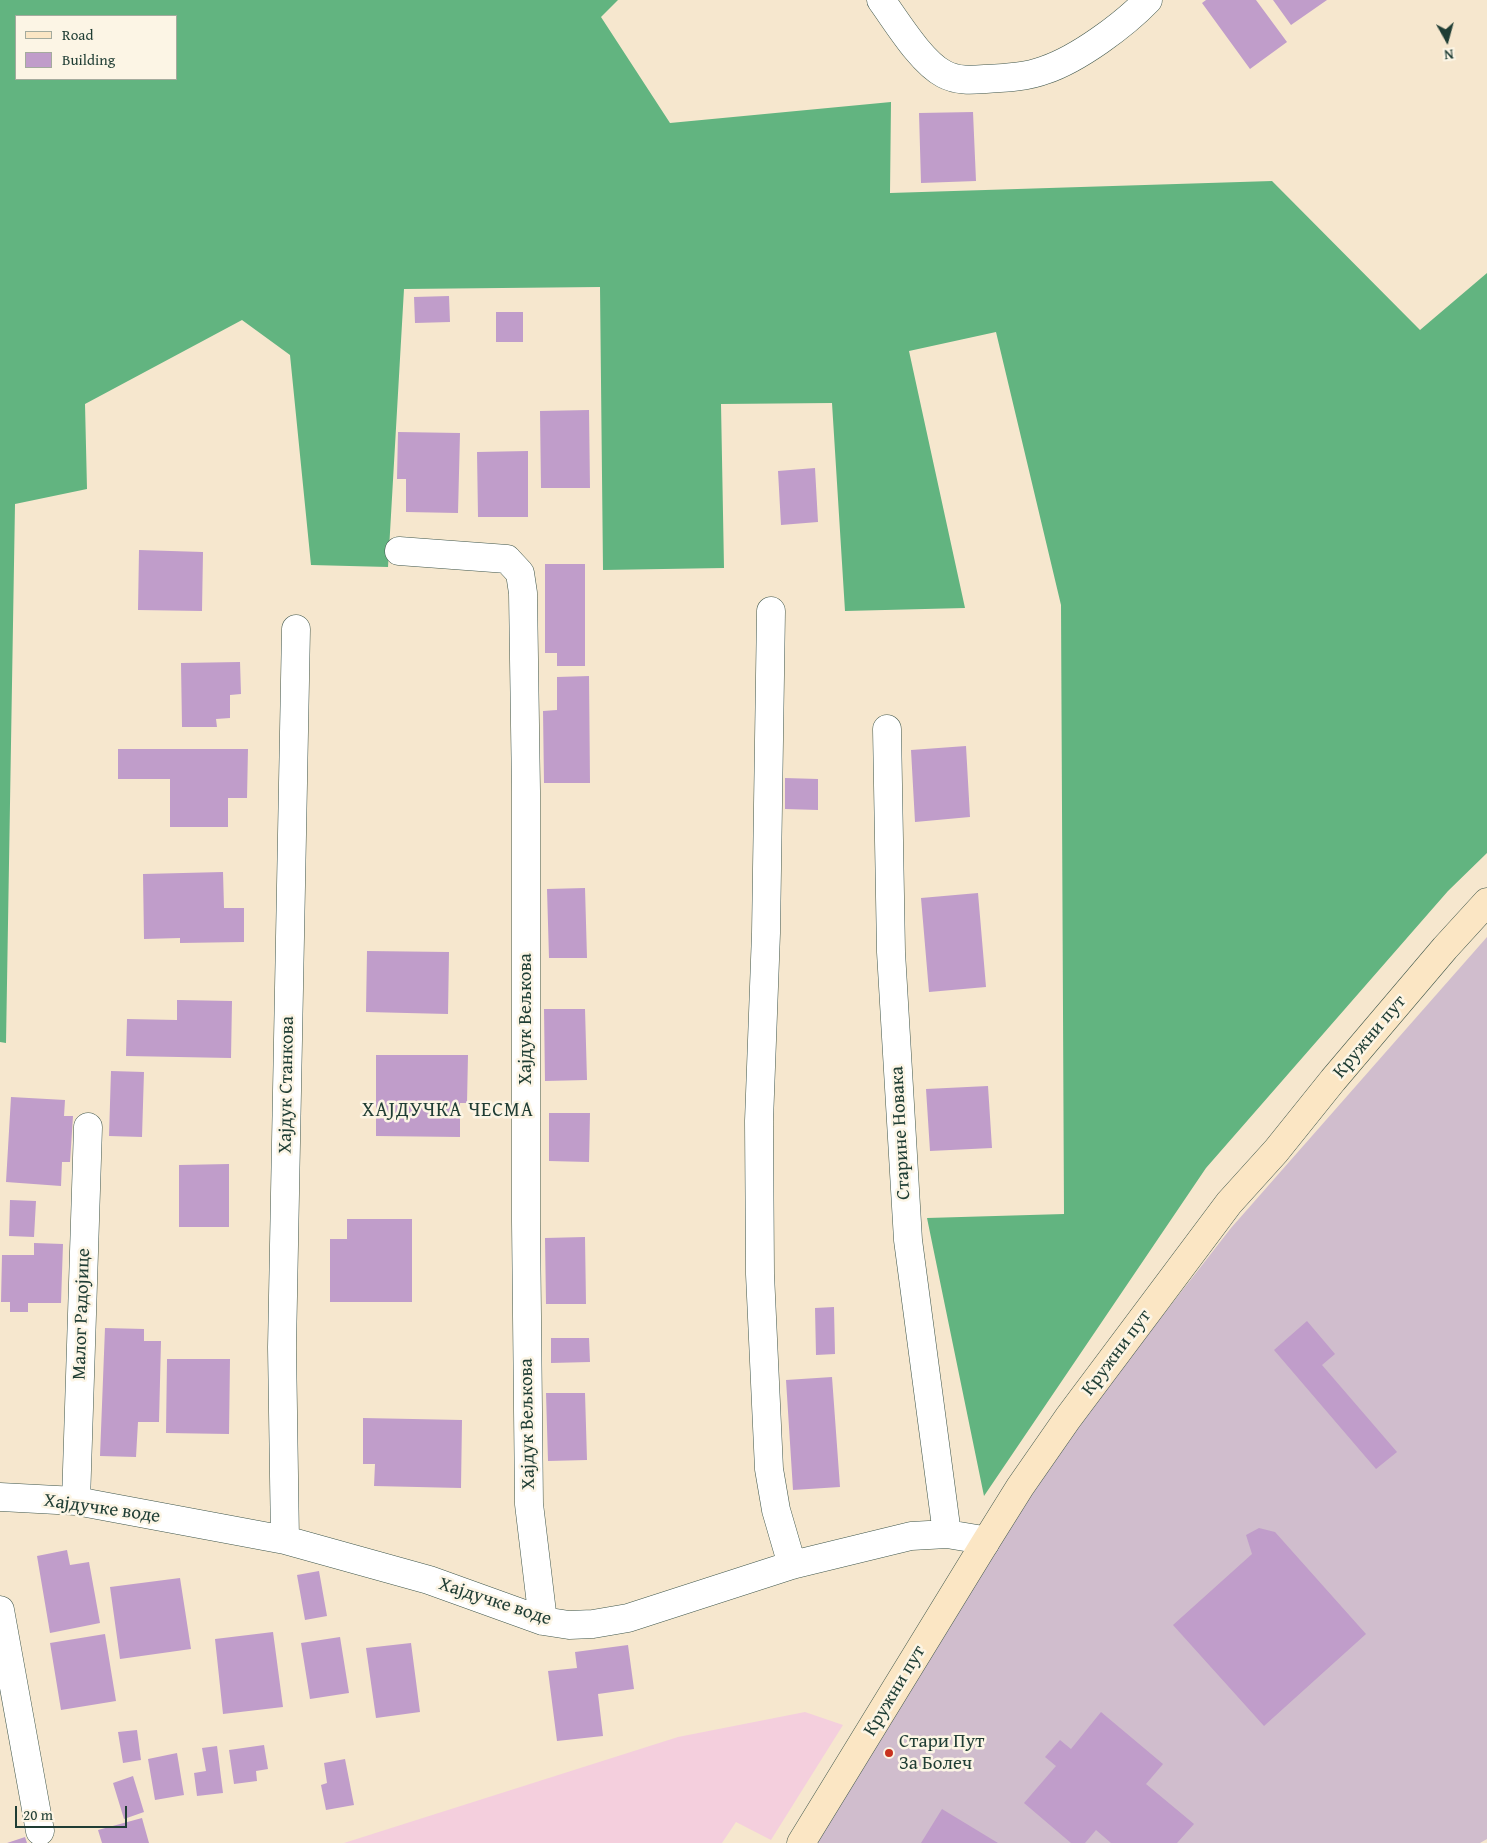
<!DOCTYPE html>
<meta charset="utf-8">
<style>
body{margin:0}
#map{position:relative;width:1487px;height:1843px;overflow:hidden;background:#f6e7ce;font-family:"Gentium Book Plus",serif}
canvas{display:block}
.legend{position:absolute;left:15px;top:15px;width:162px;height:65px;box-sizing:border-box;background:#fcf5e5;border:1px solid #a4ab9e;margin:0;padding:6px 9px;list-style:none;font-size:15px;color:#1f3d34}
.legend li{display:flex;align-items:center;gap:10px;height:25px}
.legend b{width:25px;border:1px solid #a4ab9e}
.north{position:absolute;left:1422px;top:15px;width:50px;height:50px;-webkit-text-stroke:4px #fcf5e5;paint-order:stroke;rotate:173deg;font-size:14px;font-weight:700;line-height:20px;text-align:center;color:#1f3d34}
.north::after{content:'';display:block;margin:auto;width:18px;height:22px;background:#1f3d34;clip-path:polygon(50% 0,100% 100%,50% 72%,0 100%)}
.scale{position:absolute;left:15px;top:1806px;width:112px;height:22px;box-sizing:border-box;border:2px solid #1f3d34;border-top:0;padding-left:6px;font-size:15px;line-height:18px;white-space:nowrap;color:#1f3d34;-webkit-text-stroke:4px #fcf5e5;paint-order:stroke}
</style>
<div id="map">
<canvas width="1487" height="1843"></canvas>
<ul class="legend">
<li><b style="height:6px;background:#fbe6c4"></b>Road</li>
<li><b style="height:14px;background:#c09dca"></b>Building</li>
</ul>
<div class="north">N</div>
<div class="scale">20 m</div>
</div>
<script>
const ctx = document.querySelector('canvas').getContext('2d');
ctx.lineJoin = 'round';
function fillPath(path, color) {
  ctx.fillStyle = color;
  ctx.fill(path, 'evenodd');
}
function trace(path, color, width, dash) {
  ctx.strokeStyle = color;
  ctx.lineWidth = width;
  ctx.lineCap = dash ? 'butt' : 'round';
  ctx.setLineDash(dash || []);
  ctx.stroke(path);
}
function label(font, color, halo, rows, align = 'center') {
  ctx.font = font + ' "Gentium Book Plus",serif';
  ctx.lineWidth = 5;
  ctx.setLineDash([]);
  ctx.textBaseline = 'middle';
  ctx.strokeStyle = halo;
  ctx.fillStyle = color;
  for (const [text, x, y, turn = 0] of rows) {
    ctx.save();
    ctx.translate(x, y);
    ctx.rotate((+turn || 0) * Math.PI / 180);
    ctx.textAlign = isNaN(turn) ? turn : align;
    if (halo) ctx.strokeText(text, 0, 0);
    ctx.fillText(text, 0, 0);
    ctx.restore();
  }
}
fillPath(new Path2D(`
 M 805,1712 L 843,1725 L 771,1840 L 736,1822 L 722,1843 L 344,1843 L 678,1737 Z`), '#f4cfdd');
fillPath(new Path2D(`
 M 1487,937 L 1487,1839 L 1480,1843 L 813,1843 L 985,1543 L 1231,1228 Z`), '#d0bdcd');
fillPath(new Path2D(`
 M 0,0 L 618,0 L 601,17 L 670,123 L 891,102 L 890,193 L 1272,181 L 1420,330 L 1487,273 L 1487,853 L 1448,891 L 1206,1168 L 984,1496 L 927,1218 L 1064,1214 L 1061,605 L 996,332 L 909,351 L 965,608 L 845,611 L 832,403 L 721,404 L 724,568 L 603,570 L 600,287 L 404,289 L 388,567 L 311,565 L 290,355 L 242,320 L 85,404 L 87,489 L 15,504 L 6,1043 L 0,1042 ZM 16,16 L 176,16 L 176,79 L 16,79 Z`), '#62b480');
fillPath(new Path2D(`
 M 1206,0 L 1256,0 L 1287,42 L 1250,69 L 1202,3 Z
 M 1273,0 L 1327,0 L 1291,25 Z
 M 973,112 L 976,181 L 921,183 L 919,113 Z
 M 449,296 L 450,322 L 415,323 L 414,297 Z
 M 496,312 L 523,312 L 523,342 L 496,342 Z
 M 589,410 L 590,488 L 541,488 L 540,411 Z
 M 398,432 L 460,433 L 458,513 L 406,512 L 406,479 L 397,479 Z
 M 528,451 L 528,517 L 478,517 L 477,452 Z
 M 815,468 L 818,522 L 781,525 L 778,471 Z
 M 139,550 L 203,552 L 202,611 L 138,610 Z
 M 545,564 L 585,564 L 585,666 L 557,666 L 557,653 L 545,653 Z
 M 240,662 L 241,694 L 230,695 L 230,718 L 216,719 L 217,727 L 182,727 L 181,663 Z
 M 589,676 L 590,783 L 544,783 L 543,711 L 557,710 L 557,677 Z
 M 966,746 L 970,817 L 915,822 L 911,750 Z
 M 118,749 L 248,749 L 247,798 L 228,798 L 228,827 L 170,827 L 170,779 L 118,779 Z
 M 785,778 L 818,779 L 818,810 L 785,809 Z
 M 223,872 L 224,908 L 244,908 L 244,942 L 180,943 L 180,938 L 144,939 L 143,874 Z
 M 585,888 L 587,958 L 549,958 L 547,889 Z
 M 978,893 L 986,987 L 929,992 L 921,898 Z
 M 367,951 L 449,952 L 448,1014 L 366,1012 Z
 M 177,1000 L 232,1001 L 231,1058 L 126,1056 L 127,1019 L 177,1020 Z
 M 544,1009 L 585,1009 L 587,1080 L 545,1081 Z
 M 376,1055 L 468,1055 L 467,1103 L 460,1103 L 460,1137 L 376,1136 Z
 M 111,1071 L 144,1072 L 142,1137 L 109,1136 Z
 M 988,1086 L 992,1148 L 930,1151 L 926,1089 Z
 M 11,1097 L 65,1100 L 64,1116 L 73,1116 L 70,1162 L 62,1162 L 61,1186 L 6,1182 Z
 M 549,1113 L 590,1113 L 589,1162 L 549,1161 Z
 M 229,1164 L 229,1227 L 179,1227 L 179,1165 Z
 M 10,1200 L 36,1201 L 34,1237 L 9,1236 Z
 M 347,1219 L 412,1219 L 412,1302 L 330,1302 L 330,1239 L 347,1239 Z
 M 585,1237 L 586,1304 L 546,1304 L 545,1238 Z
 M 34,1243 L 63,1244 L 61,1303 L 28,1303 L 28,1312 L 10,1312 L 10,1302 L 1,1302 L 2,1255 L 34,1255 Z
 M 834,1307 L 835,1354 L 816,1355 L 815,1308 Z
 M 1307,1321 L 1335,1354 L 1322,1365 L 1397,1452 L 1376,1469 L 1274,1350 Z
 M 105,1328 L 144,1329 L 144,1341 L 161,1341 L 159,1422 L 138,1422 L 136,1457 L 100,1456 Z
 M 551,1338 L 589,1338 L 590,1362 L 551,1363 Z
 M 167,1359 L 230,1359 L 229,1434 L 166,1433 Z
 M 832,1377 L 840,1487 L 793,1490 L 786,1380 Z
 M 546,1393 L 585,1393 L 587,1460 L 548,1461 Z
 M 363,1418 L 462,1420 L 461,1488 L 374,1486 L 375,1464 L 363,1464 Z
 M 1259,1528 L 1275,1532 L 1366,1634 L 1264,1726 L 1173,1625 L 1252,1554 L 1246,1535 Z
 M 67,1550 L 70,1565 L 89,1562 L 100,1623 L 50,1633 L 37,1556 Z
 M 319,1571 L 327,1616 L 305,1620 L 297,1575 Z
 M 180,1578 L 191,1649 L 120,1659 L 110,1587 Z
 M 273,1632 L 283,1707 L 223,1714 L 215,1639 Z
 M 105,1634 L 116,1701 L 61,1710 L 50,1643 Z
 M 340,1637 L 349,1693 L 310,1699 L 301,1643 Z
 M 411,1643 L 420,1712 L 376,1718 L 366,1648 Z
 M 628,1645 L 634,1689 L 598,1694 L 603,1736 L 557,1741 L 548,1671 L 577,1668 L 575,1652 Z
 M 1101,1712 L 1163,1764 L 1146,1784 L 1194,1824 L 1177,1843 L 1111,1843 L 1096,1830 L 1085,1843 L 1071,1843 L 1024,1803 L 1056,1766 L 1045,1757 L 1060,1740 L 1071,1749 Z
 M 137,1730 L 141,1760 L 123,1763 L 118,1732 Z
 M 264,1745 L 268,1769 L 256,1771 L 257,1781 L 234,1784 L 229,1750 Z
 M 217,1746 L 223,1793 L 197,1796 L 194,1773 L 206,1771 L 202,1748 Z
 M 177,1753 L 184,1795 L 155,1800 L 148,1759 Z
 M 345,1759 L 354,1805 L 326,1810 L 321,1785 L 327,1783 L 324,1763 Z
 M 133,1776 L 144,1812 L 124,1819 L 113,1783 Z
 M 942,1809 L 998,1843 L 921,1843 Z
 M 142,1818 L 149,1843 L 102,1843 L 98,1830 Z
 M 25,1837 L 27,1843 L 7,1843 Z`), '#c09dca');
const minor = new Path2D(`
 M 881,0 C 897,22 921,62 944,74 C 957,81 971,80 985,79 C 1005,78 1027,77 1045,70 C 1078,59 1124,25 1148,0
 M 399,551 L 507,559 L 520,573 L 523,593 L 526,791 L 526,1222 L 529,1504 L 543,1621
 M 771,611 L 766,933 L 759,1121 L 760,1274 L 769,1469 L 776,1510 L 792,1565
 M 887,729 L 891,952 L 908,1240 L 947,1534
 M 0,1497 L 76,1501 L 285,1540 L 429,1580 L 543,1621 L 569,1625 L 593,1624 L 628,1618 L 792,1565 L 911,1536 L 947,1534 L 977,1539 L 985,1543
 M 76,1501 L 88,1127
 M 285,1540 L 282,1347 L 296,629
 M 0,1610 L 40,1831`);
const secondary = new Path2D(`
 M 801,1843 L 985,1543 L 1020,1487 L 1068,1418 L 1229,1203 L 1276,1151 L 1333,1080 L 1445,948 L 1487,902`);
trace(minor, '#3f564b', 29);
trace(secondary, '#3f564b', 29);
trace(minor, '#fff', 28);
trace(secondary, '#fbe6c4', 28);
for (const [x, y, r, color] of [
 [889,1753,5,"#c8321e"]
]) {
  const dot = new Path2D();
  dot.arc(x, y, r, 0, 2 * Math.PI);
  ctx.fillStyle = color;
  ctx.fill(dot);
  trace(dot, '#fcf5e5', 2);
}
label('19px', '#1f3d34', '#fcf5e5', [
 ["Хајдук Вељкова",526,1019,-90],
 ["Кружни пут",1370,1037,-50],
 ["Хајдук Станкова",287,1085,-89],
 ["Старине Новака",901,1133,-93],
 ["Малог Радојице",82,1314,-88],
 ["Кружни пут",1117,1353,-53],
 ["Хајдук Вељкова",528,1424,-91],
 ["Хајдучке воде",102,1509,8],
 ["Хајдучке воде",495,1602,18],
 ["Кружни пут",895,1691,-59]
]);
label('19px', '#1f3d34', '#fcf5e5', [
 ["Стари Пут",899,1742],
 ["За Болеч",899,1764]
], 'left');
ctx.letterSpacing = '1px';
label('20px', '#1f3d34', '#fcf5e5', [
 ["ХАЈДУЧКА ЧЕСМА",448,1111]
]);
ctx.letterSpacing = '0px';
</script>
